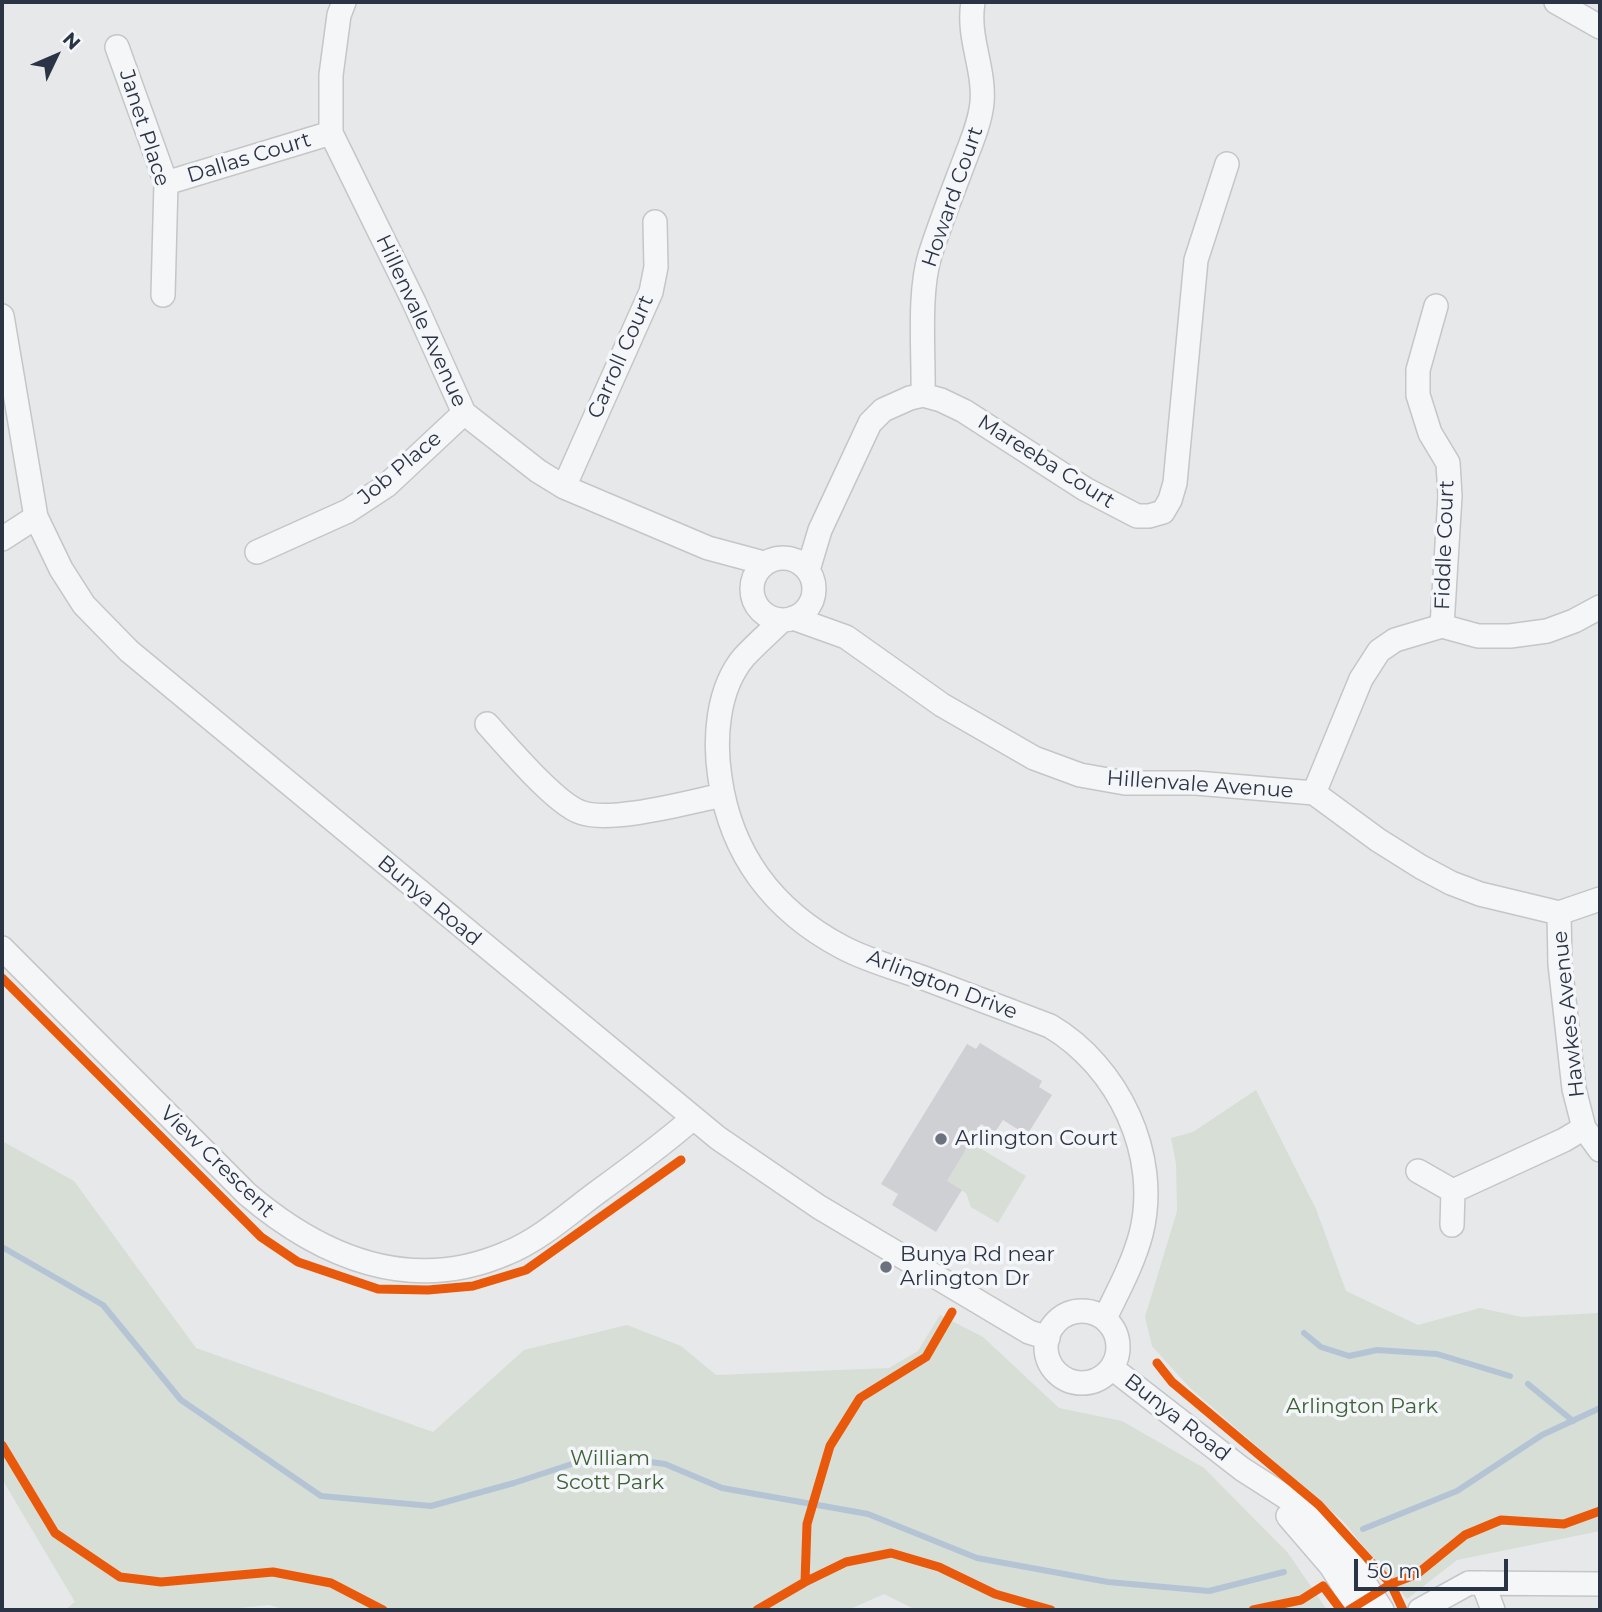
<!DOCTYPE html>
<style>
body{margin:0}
#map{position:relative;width:1602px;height:1612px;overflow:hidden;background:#e6e8ea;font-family:Montserrat,sans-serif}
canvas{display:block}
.frame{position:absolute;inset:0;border:4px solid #2b3445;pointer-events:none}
.north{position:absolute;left:21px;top:21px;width:70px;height:70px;-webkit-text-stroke:5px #f4f6f9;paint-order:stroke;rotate:46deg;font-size:19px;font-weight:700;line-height:28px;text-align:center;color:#2b3445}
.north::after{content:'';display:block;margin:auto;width:24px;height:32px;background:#2b3445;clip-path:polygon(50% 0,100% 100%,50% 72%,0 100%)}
.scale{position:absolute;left:1354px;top:1559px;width:154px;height:32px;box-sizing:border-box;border:4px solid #2b3445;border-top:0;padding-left:9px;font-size:21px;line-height:24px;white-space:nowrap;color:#2b3445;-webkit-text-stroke:5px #f4f6f9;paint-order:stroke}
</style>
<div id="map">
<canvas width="1602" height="1612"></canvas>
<div class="frame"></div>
<div class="north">N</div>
<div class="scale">50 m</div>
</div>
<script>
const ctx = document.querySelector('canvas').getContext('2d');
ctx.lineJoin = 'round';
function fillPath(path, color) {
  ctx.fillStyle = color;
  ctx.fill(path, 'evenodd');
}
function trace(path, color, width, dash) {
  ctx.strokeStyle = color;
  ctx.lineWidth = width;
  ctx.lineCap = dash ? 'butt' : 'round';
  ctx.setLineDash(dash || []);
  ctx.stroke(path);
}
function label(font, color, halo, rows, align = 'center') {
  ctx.font = font + ' Montserrat,sans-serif';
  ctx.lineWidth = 7;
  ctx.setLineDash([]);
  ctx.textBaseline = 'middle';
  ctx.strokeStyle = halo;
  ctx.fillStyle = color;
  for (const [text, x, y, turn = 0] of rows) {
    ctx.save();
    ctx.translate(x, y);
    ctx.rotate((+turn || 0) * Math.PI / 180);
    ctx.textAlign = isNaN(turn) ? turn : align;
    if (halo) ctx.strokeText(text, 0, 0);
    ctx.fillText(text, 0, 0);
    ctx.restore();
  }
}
fillPath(new Path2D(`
 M 1256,1090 L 1316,1209 L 1346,1291 L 1418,1325 L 1480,1308 L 1522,1317 L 1600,1313 L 1600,1531 L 1457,1560 L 1407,1599 L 1343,1521 L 1190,1388 L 1152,1346 L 1145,1317 L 1177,1211 L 1176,1164 L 1171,1138 L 1193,1132 Z
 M 2,1141 L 74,1181 L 196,1348 L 433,1432 L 524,1350 L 627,1325 L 681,1346 L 716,1375 L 889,1368 L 918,1351 L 940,1315 L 983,1337 L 1059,1408 L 1122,1421 L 1204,1468 L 1288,1553 L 1327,1610 L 916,1610 L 884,1594 L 848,1610 L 287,1610 L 269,1605 L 218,1610 L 65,1610 L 75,1602 L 2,1479 Z
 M 970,1142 L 1026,1176 L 998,1223 L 971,1207 L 966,1193 L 947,1181 Z`), '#d6ded6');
trace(new Path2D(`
 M 2,1247 L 103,1305 L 181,1400 L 321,1496 L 431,1506 L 514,1483 L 599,1455 L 665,1464 L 722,1488 L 868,1514 L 977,1558 L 1108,1582 L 1209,1591 L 1284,1572
 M 1304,1333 L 1321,1347 L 1349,1356 L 1377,1350 L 1437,1354 L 1510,1376
 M 1528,1384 L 1573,1421
 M 1363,1529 L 1457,1491 L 1542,1435 L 1600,1408`), '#b4c4d5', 6);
fillPath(new Path2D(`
 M 980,1043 L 1042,1081 L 1039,1087 L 1052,1095 L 1027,1135 L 1003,1120 L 995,1132 L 981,1124 L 947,1181 L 962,1190 L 936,1232 L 892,1205 L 898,1194 L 881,1184 L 967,1044 L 976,1049 Z`), '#ced0d3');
const minor = new Path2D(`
 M 344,2 L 339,15 L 331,75 L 331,133 L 414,302 L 464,413 L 538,471 L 564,487 L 708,548 L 764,563
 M 1556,2 L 1600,27
 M 117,47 L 166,183 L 163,295
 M 166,183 L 331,133
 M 1436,306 L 1418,370 L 1418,395 L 1430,433 L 1448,463 L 1450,496 L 1442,626
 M 2,316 L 36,517 L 61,569 L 84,605 L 129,651 L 718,1138 L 819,1207 L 1029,1332 L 1048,1338
 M 923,395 C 924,353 918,294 930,255 C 940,223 953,191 965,159 C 972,141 980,122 982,103 C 985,68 967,38 973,2
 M 564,487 L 651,292 L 656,267 L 655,222
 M 2,539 L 36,517
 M 257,552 L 348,511 L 386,486 L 464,413
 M752 589a31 31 0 1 1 62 0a31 31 0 1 1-62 0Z
 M 808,570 L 820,530 L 870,423 L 883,410 L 910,398 L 923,395 L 941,400 L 964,411 L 1085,489 L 1137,516 L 1149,516 L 1163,512 L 1170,500 L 1175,483 L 1196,260 L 1227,164
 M 793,618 L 846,637 L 942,705 L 1034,758 L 1080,775 L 1125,783 L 1196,783 L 1314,793 L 1378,840 L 1421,867 L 1451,883 L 1480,894 L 1559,913 L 1600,899
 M 782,620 C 770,632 756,644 744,657 C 717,689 714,739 720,778 C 731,855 774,911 842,947 C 866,960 895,968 921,977 C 964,993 1007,1010 1050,1026 C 1118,1066 1161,1155 1141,1234 C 1133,1264 1118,1291 1105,1318
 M 487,724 C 507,746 555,803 580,812 C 610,824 689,802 723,795
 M 1314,793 L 1361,679 L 1379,651 L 1395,640 L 1442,626 L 1478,636 L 1510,636 L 1547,631 L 1574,621 L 1600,607
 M 1559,913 L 1560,964 L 1574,1089 L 1584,1128 L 1600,1150
 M 2,948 L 247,1194 C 321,1257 411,1295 507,1253 C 539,1240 567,1215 595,1194 C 628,1170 661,1146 692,1119
 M 1418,1171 L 1453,1191 L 1452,1225
 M 1453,1191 L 1564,1140 L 1584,1128
 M1046 1347a36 36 0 1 1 72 0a36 36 0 1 1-72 0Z
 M 1112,1368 L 1242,1469 L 1292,1501 L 1345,1553 L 1382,1610
 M 1288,1516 L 1331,1566 L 1359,1610
 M 1483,1583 L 1493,1610
 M 1420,1610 L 1469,1583 L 1600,1584`);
trace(minor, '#c4c6c8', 26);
trace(minor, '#f5f6f7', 23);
trace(new Path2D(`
 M 2,978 L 261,1237 L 298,1262 L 378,1289 L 428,1290 L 473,1286 L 526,1270 L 681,1160
 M 1157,1363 L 1172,1382 L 1319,1505 L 1391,1584 L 1403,1610
 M 2,1445 L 55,1533 L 120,1577 L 161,1582 L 273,1572 L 331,1583 L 383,1610
 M 805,1582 L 807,1524 L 830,1446 L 860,1398 L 926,1357 L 952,1312
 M 757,1610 L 805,1582 L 846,1562 L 891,1553 L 939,1567 L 995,1594 L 1051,1610
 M 1253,1610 L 1301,1600 L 1323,1586 L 1341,1610
 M 1349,1610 L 1391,1584 L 1417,1574 L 1465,1535 L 1501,1520 L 1564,1524 L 1600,1511`), '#e8590c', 9);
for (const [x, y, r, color] of [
 [941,1139,7,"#6c737f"],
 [886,1267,7,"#6c737f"]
]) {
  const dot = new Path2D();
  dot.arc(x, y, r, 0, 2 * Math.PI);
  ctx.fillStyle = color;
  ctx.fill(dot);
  trace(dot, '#f4f6f9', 2.5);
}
label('21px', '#2b3445', '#f4f6f9', [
 ["Janet Place",144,128,72],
 ["Dallas Court",249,158,-17],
 ["Howard Court",953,197,-71],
 ["Hillenvale Avenue",421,321,65],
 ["Carroll Court",621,357,-66],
 ["Mareeba Court",1046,462,32],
 ["Job Place",400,468,-40],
 ["Fiddle Court",1445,545,-88],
 ["Hillenvale Avenue",1200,785,4],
 ["Bunya Road",429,901,40],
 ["Arlington Drive",942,985,21],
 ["Hawkes Avenue",1569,1014,-96],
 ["View Crescent",217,1162,44],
 ["Bunya Road",1177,1418,38]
]);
label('21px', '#2b3445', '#f4f6f9', [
 ["Arlington Court",955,1139],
 ["Bunya Rd near",900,1255],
 ["Arlington Dr",900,1279]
], 'left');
label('21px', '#3f6138', '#f4f6f9', [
 ["Arlington Park",1362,1407],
 ["William",610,1459],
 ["Scott Park",610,1483]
]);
</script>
